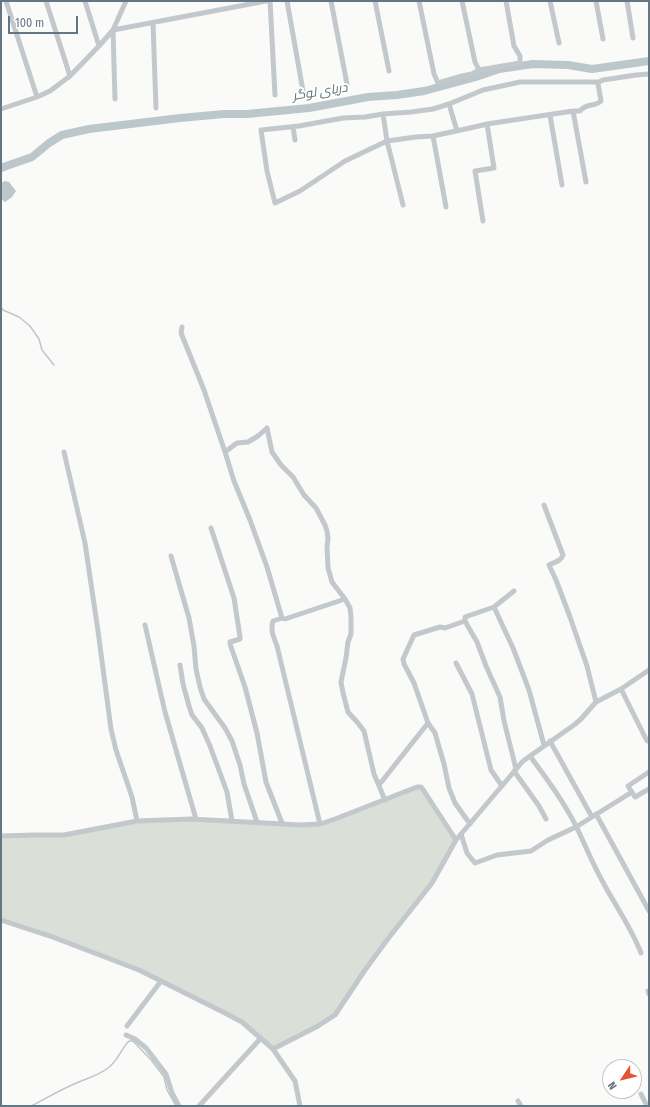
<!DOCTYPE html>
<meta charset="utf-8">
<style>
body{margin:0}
#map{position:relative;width:650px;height:1107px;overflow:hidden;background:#fafaf8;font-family:"Fira Sans Condensed",sans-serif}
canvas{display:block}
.frame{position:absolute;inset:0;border:2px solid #657683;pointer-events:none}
.north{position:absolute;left:602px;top:1059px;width:40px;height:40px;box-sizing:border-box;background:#fff;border:1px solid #c1c8cd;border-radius:50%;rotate:235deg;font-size:11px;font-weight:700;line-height:16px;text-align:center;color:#657683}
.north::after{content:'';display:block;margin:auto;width:14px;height:18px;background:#e4572e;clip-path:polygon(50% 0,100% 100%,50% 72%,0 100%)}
.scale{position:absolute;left:8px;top:16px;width:70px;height:18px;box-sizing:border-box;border:2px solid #657683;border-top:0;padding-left:5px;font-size:12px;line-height:14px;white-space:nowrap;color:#657683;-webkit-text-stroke:3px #fff;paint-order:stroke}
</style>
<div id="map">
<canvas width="650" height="1107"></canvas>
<div class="frame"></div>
<div class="north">N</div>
<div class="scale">100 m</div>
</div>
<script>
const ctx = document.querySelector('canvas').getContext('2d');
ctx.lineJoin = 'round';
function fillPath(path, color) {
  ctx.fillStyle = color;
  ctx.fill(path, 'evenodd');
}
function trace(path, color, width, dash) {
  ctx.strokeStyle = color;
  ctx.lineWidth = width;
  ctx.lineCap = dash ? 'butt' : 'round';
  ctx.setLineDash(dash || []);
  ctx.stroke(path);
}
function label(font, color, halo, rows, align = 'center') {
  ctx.font = font + ' "Fira Sans Condensed",Cairo,sans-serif';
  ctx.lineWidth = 4;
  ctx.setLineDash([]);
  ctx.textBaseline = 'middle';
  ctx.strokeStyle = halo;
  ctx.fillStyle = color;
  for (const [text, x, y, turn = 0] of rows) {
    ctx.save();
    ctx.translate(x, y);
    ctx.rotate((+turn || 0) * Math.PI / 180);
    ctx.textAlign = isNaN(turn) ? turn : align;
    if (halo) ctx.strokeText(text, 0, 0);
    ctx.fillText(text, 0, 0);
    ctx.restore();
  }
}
fillPath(new Path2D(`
 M 421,787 L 456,840 L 438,873 L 387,940 L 335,1015 L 273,1049 L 242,1022 L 139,970 L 1,920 L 1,836 L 64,835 L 158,820 L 320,824 Z`), '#dadfd7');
fillPath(new Path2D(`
 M 5,181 L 9,182 L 16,191 L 12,197 L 5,202 L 1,199 L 1,183 Z`), '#bbc7cb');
trace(new Path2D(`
 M 1,307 L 3,310 L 19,317 L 30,326 L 39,339 L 42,350 L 54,365
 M 31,1106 C 45,1099 58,1091 72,1085 C 84,1079 98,1076 108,1068 C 118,1061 121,1049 129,1041 L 133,1041 L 152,1061 L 164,1077 L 167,1090 L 176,1106`), '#bbc7cb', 1.5);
trace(new Path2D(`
 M 1,168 L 32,157 L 49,143 L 62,135 L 89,129 L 180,118 L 224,114 L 247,114 L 309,108 L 368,97 L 397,95 L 424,91 L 476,77 L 499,69 L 533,64 L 568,65 L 592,69 L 649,61`), '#bbc7cb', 8);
trace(new Path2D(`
 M 6,1 L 37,97
 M 46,1 L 70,76
 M 85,1 L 99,46
 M 270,1 L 275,95
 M 287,1 L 303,91
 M 331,1 L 347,84
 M 375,1 L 389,71
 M 419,1 L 434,74 L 438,83 L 462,76 L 472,74 L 479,70 L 520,63 L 520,56 L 514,46 L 506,1
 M 462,1 L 475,62 L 479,70
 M 550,1 L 559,43
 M 596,1 L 603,39
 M 627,1 L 633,38
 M 153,23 L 156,108
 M 599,82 L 598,84 L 601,101 C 595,107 586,103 580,111 L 573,111 L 487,124 L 470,128 L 433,136 L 416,137 L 387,141 L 345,161 L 300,191 L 275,203 L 267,171 L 261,130 L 299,126 L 343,118 L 365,117 L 383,114 L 411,112 L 433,109 L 449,104 L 483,90 L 520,82 L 599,82 L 603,80 L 636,75 L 649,74
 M 115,99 L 113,30 L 266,1
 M 449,104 L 457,131
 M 1,109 L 37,97 L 50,91 L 70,76 L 99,46 L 113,30 L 126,1
 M 573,111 L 586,182
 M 383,114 L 387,141 L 403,205
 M 550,115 L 562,185
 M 293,127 L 295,140
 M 433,136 L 446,207
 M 483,221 L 475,171 L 494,168 L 487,124
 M 182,327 L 181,333 L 204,390 L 205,393 L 225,452 L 234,481 L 250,520 L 267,567 L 282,618
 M 267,428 L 272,452 L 281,465 L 293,477 L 304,495 L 316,508 L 325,525 L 327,531 L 328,539 L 327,547 L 328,568 L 332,582 L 345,599 L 350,608 L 351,617 L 351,634 L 348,642 L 346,658 L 341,682 L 343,693 L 348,712 L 358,723 L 364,731 L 374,774 L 385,800
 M 64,452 L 85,543 L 98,631 L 111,729 L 116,750 L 132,797 L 137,821
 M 225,452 L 237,443 L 248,442 L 258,436 L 267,428
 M 544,505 L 563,555 C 561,561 555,562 549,565 L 556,580 L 570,617 L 587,666 L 596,702
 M 211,528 L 234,598 L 240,637 L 240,639 L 230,642 L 230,644 L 245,687 L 257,733 L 266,782 L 282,823
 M 171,556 L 189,618 L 194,646 L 196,669 L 200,687 L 204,699 L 225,728 L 232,741 L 240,765 L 244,784 L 257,822
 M 494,607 L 513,648 L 529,690 L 544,745
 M 465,621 L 477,642 L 486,666 L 500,697 L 504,721 L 516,769
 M 145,625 L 165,712 L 196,819
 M 456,663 L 472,694 L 491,770 L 502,786
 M 180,665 L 183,684 L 189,706 L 192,715 L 202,728 L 210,746 L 227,792 L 232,821
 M 621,689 L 647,741
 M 428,723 L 435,733 L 444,764 L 449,788 L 455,803 L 470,824
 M 550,741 L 592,817
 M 530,756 C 547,779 564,802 577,828 C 586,847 594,867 605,886 C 617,908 632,929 641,953
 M 514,771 L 539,806 L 546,819
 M 649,772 L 628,786 L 635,797 L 649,789
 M 379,785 L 428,723 L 414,683 L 404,664 L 403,659 L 414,635 L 440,627 L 445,628 L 465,621 L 465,617 L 494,607 L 514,591
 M 596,814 L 649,911
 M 320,824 L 277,646 C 274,638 270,630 273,621 L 282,618 L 285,619 L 345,599
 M 461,834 L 467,853 L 475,863 L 497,855 L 531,851 L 548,840 L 576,827 L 632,792
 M 1,836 L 35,835 L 64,835 L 137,821 L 191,819 L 301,825 L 320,824 L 335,819 L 417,787 L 421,787 L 424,791 L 456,840
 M 1,920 L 28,929 L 50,936 L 139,970 L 221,1011 L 242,1022 L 273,1049 L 295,1081 L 300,1106
 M 648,991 L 649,994
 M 127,1026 L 161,981
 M 126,1035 L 135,1039 L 146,1048 L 166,1074 L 172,1093 L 179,1106
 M 273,1049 L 318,1026 L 335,1015 L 365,970 L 387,940 L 432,883 L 456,840 L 523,761 L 574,725 L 581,719 L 596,702 L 621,689 L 649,670
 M 641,1094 L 647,1106
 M 518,1101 L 521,1106
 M 199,1106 L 261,1038`), '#c3c8cc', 5);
label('italic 13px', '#60757c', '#fff', [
 ["دریای لوگر",320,92,-9]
]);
</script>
